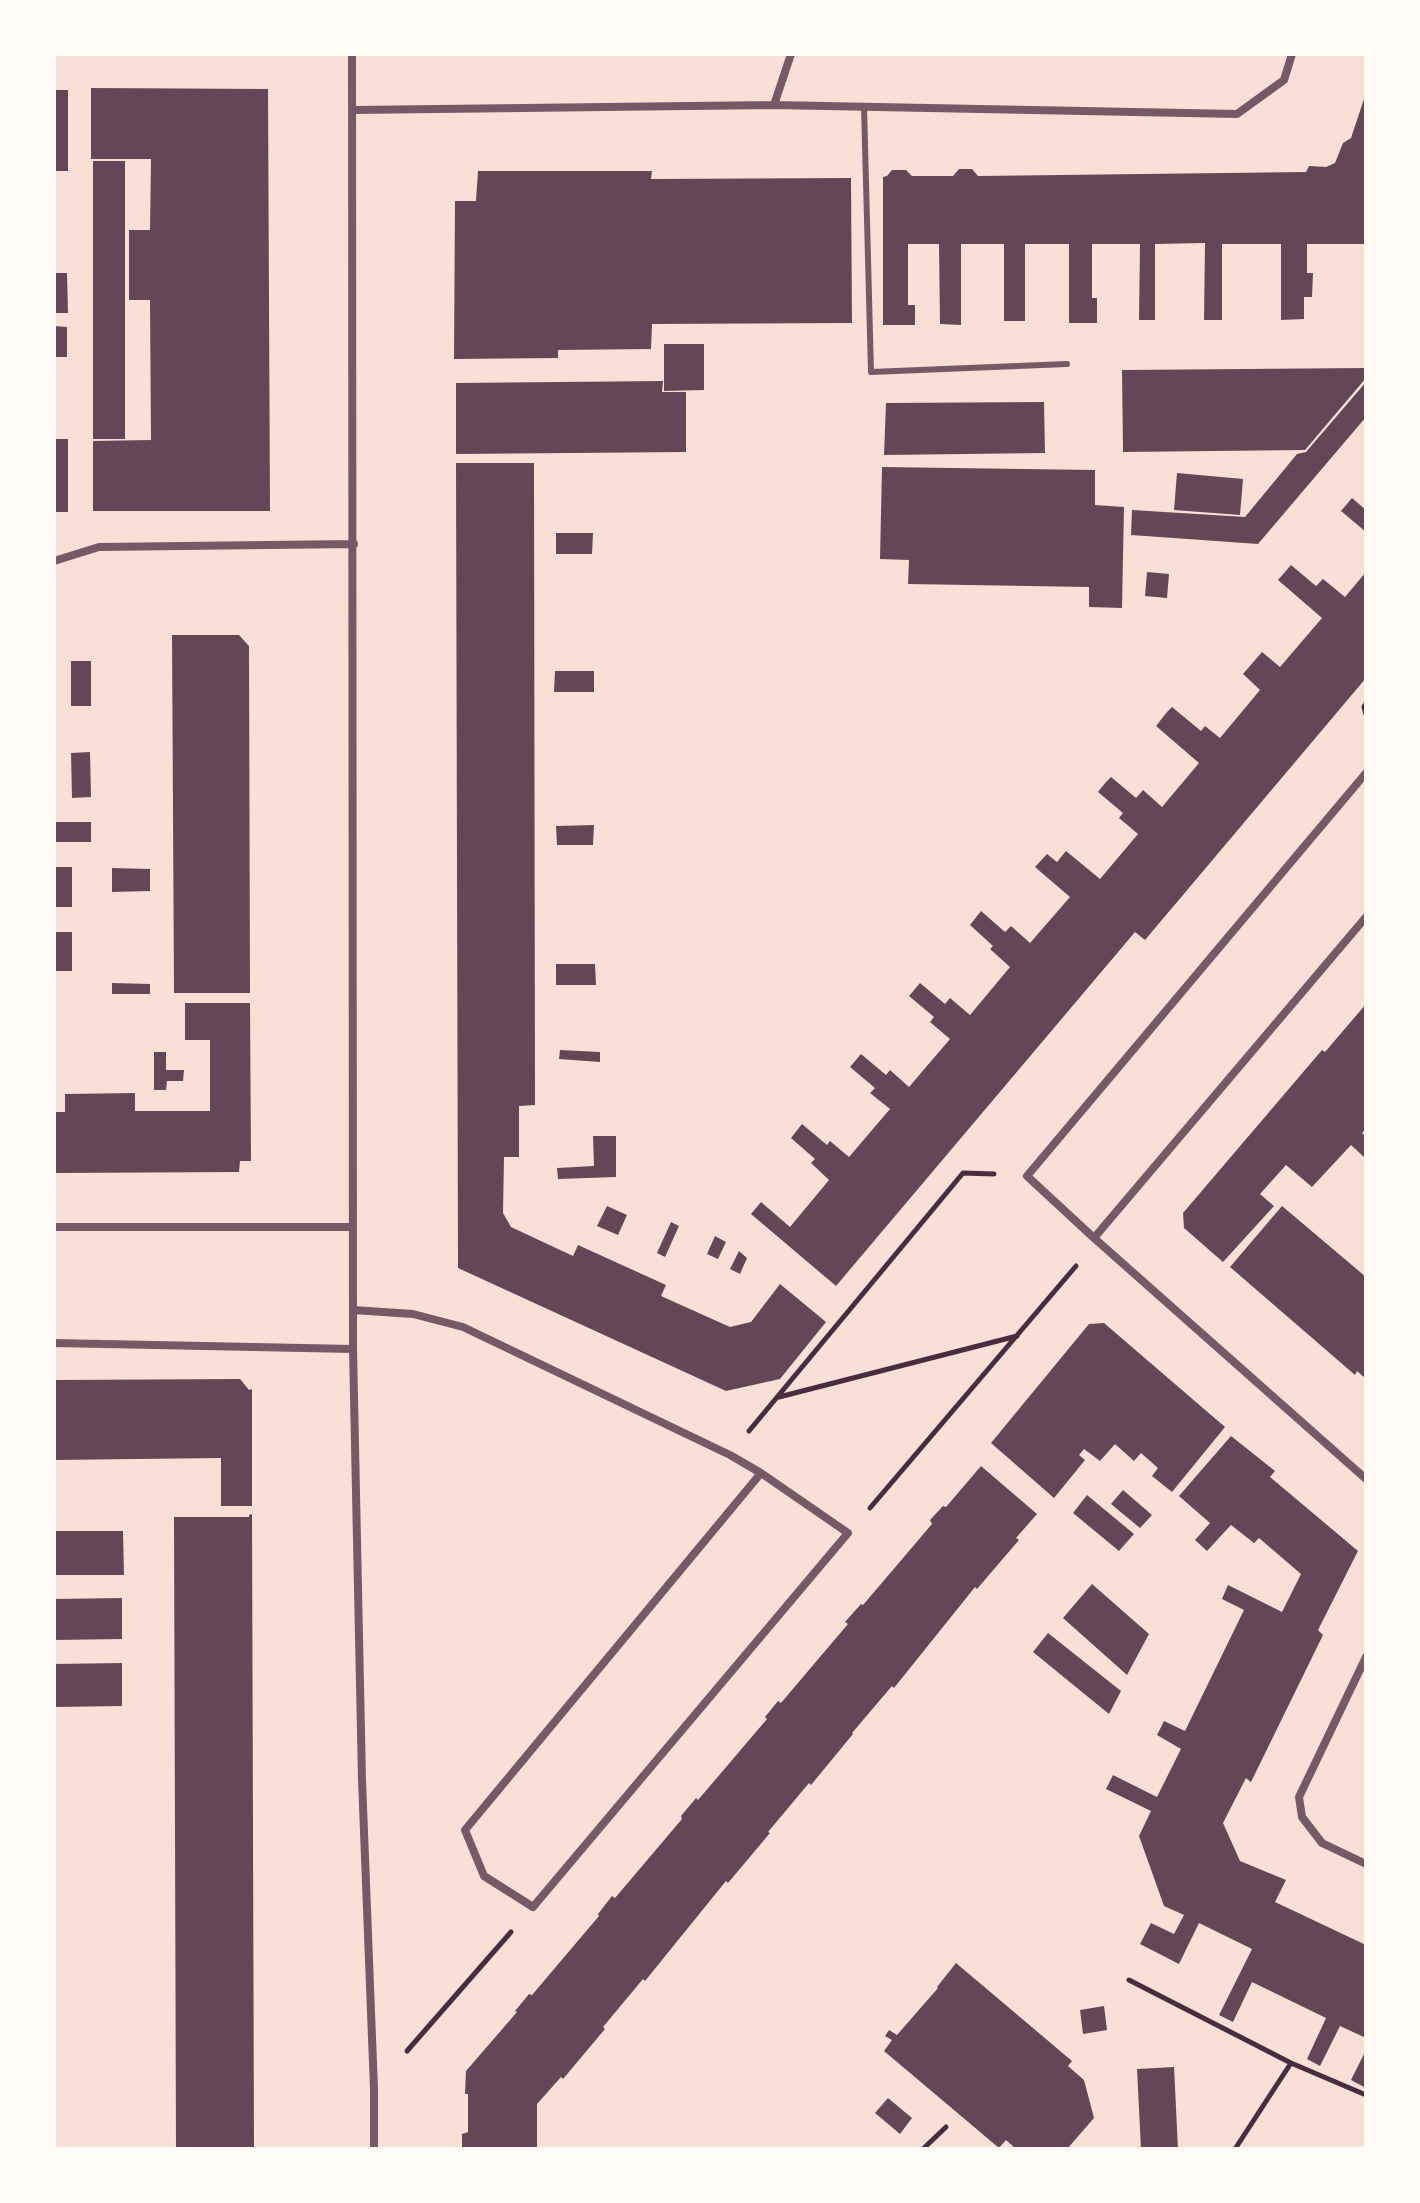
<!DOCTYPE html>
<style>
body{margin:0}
#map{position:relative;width:1420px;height:2203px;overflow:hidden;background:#f7e1d7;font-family:Ubuntu,sans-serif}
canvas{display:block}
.frame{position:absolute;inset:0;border:56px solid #fffaf5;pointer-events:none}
</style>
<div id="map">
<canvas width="1420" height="2203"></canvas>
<div class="frame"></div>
</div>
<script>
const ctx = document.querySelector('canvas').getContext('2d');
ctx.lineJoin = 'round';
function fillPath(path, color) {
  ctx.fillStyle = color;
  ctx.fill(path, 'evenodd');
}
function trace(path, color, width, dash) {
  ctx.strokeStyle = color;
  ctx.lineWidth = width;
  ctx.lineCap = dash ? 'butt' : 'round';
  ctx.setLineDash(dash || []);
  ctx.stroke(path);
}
fillPath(new Path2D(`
 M 91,88 L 268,89 L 270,511 L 93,511 L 93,441 L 151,440 L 150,300 L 129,300 L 129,230 L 150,230 L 151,159 L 91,159 Z
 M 54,90 L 68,90 L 68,171 L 54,171 Z
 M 1366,93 L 1366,244 L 1307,244 L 1307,273 L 1313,273 L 1312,297 L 1304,297 L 1304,319 L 1281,320 L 1281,244 L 1222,244 L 1222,320 L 1204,320 L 1205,243 L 1155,244 L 1155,320 L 1139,320 L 1140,244 L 1092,244 L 1092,298 L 1097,298 L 1097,323 L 1069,323 L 1069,244 L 1025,244 L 1025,321 L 1004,321 L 1004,244 L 961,244 L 961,325 L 940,324 L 939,244 L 908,244 L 908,305 L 915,305 L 915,325 L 883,325 L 883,177 L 887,176 L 892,170 L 906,170 L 912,176 L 953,176 L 959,169 L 972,169 L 978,176 L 1306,172 L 1309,166 L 1326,167 L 1335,163 L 1343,143 L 1351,138 Z
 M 93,161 L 125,161 L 125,439 L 93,439 Z
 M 478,171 L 652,171 L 651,179 L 851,178 L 852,323 L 652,324 L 651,349 L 558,350 L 558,358 L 454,359 L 455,201 L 476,201 Z
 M 54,273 L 67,273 L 68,313 L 54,313 Z
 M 54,326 L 67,327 L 67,357 L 54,357 Z
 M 664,344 L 704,344 L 704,390 L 664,391 Z
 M 1366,368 L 1366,378 L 1305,450 L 1123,452 L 1122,370 Z
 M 663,381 L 662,392 L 686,392 L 686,452 L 456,454 L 456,383 Z
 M 1366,382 L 1366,417 L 1258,544 L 1131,535 L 1132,510 L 1245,517 L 1297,454 L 1306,452 Z
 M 1044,402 L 1045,453 L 884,455 L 886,403 Z
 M 54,439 L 68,439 L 68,512 L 54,512 Z
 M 456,463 L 534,463 L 535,1105 L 519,1106 L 519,1157 L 504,1157 L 503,1213 L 511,1227 L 573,1256 L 578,1245 L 666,1285 L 661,1296 L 730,1327 L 751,1322 L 780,1284 L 826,1322 L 780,1379 L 726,1391 L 458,1268 Z
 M 882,467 L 1095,470 L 1095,505 L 1124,507 L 1122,608 L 1089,607 L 1089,587 L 908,584 L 909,560 L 880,559 Z
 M 1177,473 L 1243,479 L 1240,515 L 1174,510 Z
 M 1352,498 L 1366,510 L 1366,532 L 1341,511 Z
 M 556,533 L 593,533 L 592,554 L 556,554 Z
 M 1291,565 L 1316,586 L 1323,579 L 1345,597 L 1366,572 L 1366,678 L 1145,940 L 1135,932 L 836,1286 L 751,1214 L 761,1202 L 790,1227 L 829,1180 L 811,1163 L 815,1159 L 791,1138 L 802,1124 L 827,1145 L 830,1141 L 849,1157 L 890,1109 L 870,1093 L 875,1088 L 850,1067 L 861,1054 L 886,1075 L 890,1070 L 909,1087 L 950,1039 L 930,1022 L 934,1017 L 909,996 L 920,983 L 945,1004 L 950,998 L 970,1015 L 1010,967 L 990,949 L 993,946 L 970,925 L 981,911 L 1005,932 L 1011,926 L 1030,943 L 1070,897 L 1035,867 L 1047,854 L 1057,862 L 1066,851 L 1100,879 L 1138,834 L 1119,818 L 1123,813 L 1098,792 L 1106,782 L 1111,777 L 1136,798 L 1143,790 L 1162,807 L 1199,763 L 1156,726 L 1167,712 L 1172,707 L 1201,731 L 1205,726 L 1220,738 L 1260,690 L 1243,674 L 1262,652 L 1280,667 L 1322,618 L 1278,580 Z
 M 1147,572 L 1169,574 L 1167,598 L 1145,596 Z
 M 172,635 L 239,635 L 249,646 L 250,993 L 174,993 Z
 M 71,661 L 91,661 L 91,706 L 71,706 Z
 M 555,671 L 594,671 L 594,692 L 554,692 Z
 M 90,752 L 91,797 L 72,798 L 71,753 Z
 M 54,822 L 91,822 L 91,842 L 54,842 Z
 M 594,825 L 593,845 L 557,845 L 556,826 Z
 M 54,867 L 72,867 L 72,907 L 54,907 Z
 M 112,868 L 150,869 L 150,891 L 112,892 Z
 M 54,932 L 72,932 L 72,971 L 54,971 Z
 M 556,964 L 595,964 L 596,985 L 556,985 Z
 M 112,983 L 150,984 L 150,994 L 112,994 Z
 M 185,1003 L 250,1003 L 251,1161 L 240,1161 L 239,1172 L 54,1173 L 54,1112 L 65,1112 L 65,1094 L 135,1093 L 135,1111 L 210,1111 L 210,1040 L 185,1040 Z
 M 1366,1004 L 1366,1129 L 1362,1133 L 1366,1137 L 1366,1154 L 1364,1157 L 1351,1145 L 1312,1187 L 1286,1165 L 1260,1194 L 1274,1206 L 1223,1262 L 1184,1228 L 1183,1213 L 1322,1050 L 1325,1052 Z
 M 560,1050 L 600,1052 L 600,1062 L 559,1059 Z
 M 154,1052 L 166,1052 L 166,1070 L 184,1070 L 183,1081 L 167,1081 L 166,1090 L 154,1090 Z
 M 593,1136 L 616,1136 L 616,1177 L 558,1179 L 557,1168 L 594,1166 Z
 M 607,1206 L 627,1215 L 618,1235 L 597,1226 Z
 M 1282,1206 L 1366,1277 L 1366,1379 L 1357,1371 L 1355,1375 L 1230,1267 Z
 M 671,1222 L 679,1226 L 665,1257 L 657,1253 Z
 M 715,1236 L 726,1242 L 718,1259 L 707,1254 Z
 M 739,1251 L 747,1258 L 740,1274 L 730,1269 Z
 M 1104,1323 L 1225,1427 L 1172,1492 L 1152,1476 L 1158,1468 L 1141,1453 L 1134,1461 L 1115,1444 L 1100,1461 L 1084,1449 L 1079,1455 L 1085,1460 L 1054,1498 L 991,1443 L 1089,1324 Z
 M 240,1379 L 249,1390 L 252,1389 L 252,1506 L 221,1506 L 221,1458 L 54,1460 L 54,1380 Z
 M 1231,1436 L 1275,1471 L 1270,1477 L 1358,1551 L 1318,1630 L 1323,1635 L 1251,1782 L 1246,1778 L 1223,1823 L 1240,1861 L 1286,1880 L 1275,1902 L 1366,1945 L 1366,2038 L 1340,2026 L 1320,2066 L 1307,2059 L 1326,2018 L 1252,1982 L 1233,2022 L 1219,2015 L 1252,1949 L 1199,1923 L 1179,1964 L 1140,1944 L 1151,1923 L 1174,1934 L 1184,1915 L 1164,1906 L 1139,1836 L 1151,1811 L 1106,1789 L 1113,1775 L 1157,1797 L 1181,1749 L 1157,1735 L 1164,1721 L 1185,1731 L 1244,1610 L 1222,1599 L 1228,1585 L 1282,1612 L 1301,1574 L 1259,1538 L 1254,1543 L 1231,1525 L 1207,1551 L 1195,1540 L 1210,1523 L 1179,1496 Z
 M 981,1466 L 1037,1514 L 1016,1538 L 1019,1540 L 977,1589 L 975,1587 L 894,1688 L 892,1686 L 852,1733 L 853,1734 L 811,1785 L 809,1783 L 768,1832 L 770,1833 L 728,1883 L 726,1881 L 645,1981 L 643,1979 L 603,2027 L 605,2029 L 563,2079 L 561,2077 L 537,2104 L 537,2149 L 462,2149 L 462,2134 L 468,2132 L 468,2094 L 465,2094 L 466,2071 L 517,2012 L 515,2011 L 529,1994 L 532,1995 L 599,1916 L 598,1914 L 612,1896 L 615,1898 L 682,1819 L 681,1816 L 696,1798 L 698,1800 L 767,1719 L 765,1717 L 778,1701 L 781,1703 L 814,1664 L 848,1624 L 845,1622 L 861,1604 L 863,1605 L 932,1524 L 930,1520 L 943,1506 L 946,1507 Z
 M 1123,1490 L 1152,1515 L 1140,1528 L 1111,1504 Z
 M 1087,1495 L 1134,1534 L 1119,1551 L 1073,1513 Z
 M 252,1514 L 254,2149 L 176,2149 L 174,1517 L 249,1517 L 249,1515 Z
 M 54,1531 L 123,1531 L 124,1575 L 54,1575 Z
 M 1092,1584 L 1149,1634 L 1127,1675 L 1063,1618 Z
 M 122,1598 L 122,1639 L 54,1640 L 54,1599 Z
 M 1048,1633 L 1121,1691 L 1109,1714 L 1033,1652 Z
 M 122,1663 L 122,1706 L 54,1707 L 54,1664 Z
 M 956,1963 L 1072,2061 L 1068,2066 L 1084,2080 L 1094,2118 L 1067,2149 L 1016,2149 L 1006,2140 L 999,2148 L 884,2051 L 892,2040 L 885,2036 L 889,2030 L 897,2035 L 938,1988 L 937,1987 Z
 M 1104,2006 L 1107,2030 L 1083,2034 L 1080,2010 Z
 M 1366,2050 L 1366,2088 L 1351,2080 Z
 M 1174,2067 L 1178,2149 L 1141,2149 L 1137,2069 Z
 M 888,2098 L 912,2118 L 900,2134 L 875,2113 Z`), '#644757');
trace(new Path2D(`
 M 1366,704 L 1364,707 L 1366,714
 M 779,1397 L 1017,1336
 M 749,1431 L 963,1173 L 994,1174
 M 870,1508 L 1076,1266
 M 1129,1980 L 1291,2063 L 1366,2095
 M 407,2051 L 511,1932
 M 923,2149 L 946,2127
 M 1235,2149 L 1291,2063`), '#4a2c40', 5);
trace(new Path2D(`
 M 864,106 L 871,372 L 1067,364`), '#755966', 6);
trace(new Path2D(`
 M 352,54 L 353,1349 L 362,1780 L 374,2089 L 374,2149
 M 774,105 L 791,54
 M 354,110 L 774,105 L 1237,114 L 1284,80 L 1292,54
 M 54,561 L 99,547 L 354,544
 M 1366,773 L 1027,1176 L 1094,1238 L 1366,917
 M 54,1227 L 353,1227
 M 1094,1238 L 1366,1479
 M 353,1310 L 413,1314 L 463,1327 L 730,1455 L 761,1473
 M 54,1343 L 353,1349
 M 761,1473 L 848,1533 L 533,1907 L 484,1876 L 465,1830 Z
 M 1366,1657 L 1299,1797 L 1302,1817 L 1322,1843 L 1366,1864`), '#755966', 8);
</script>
